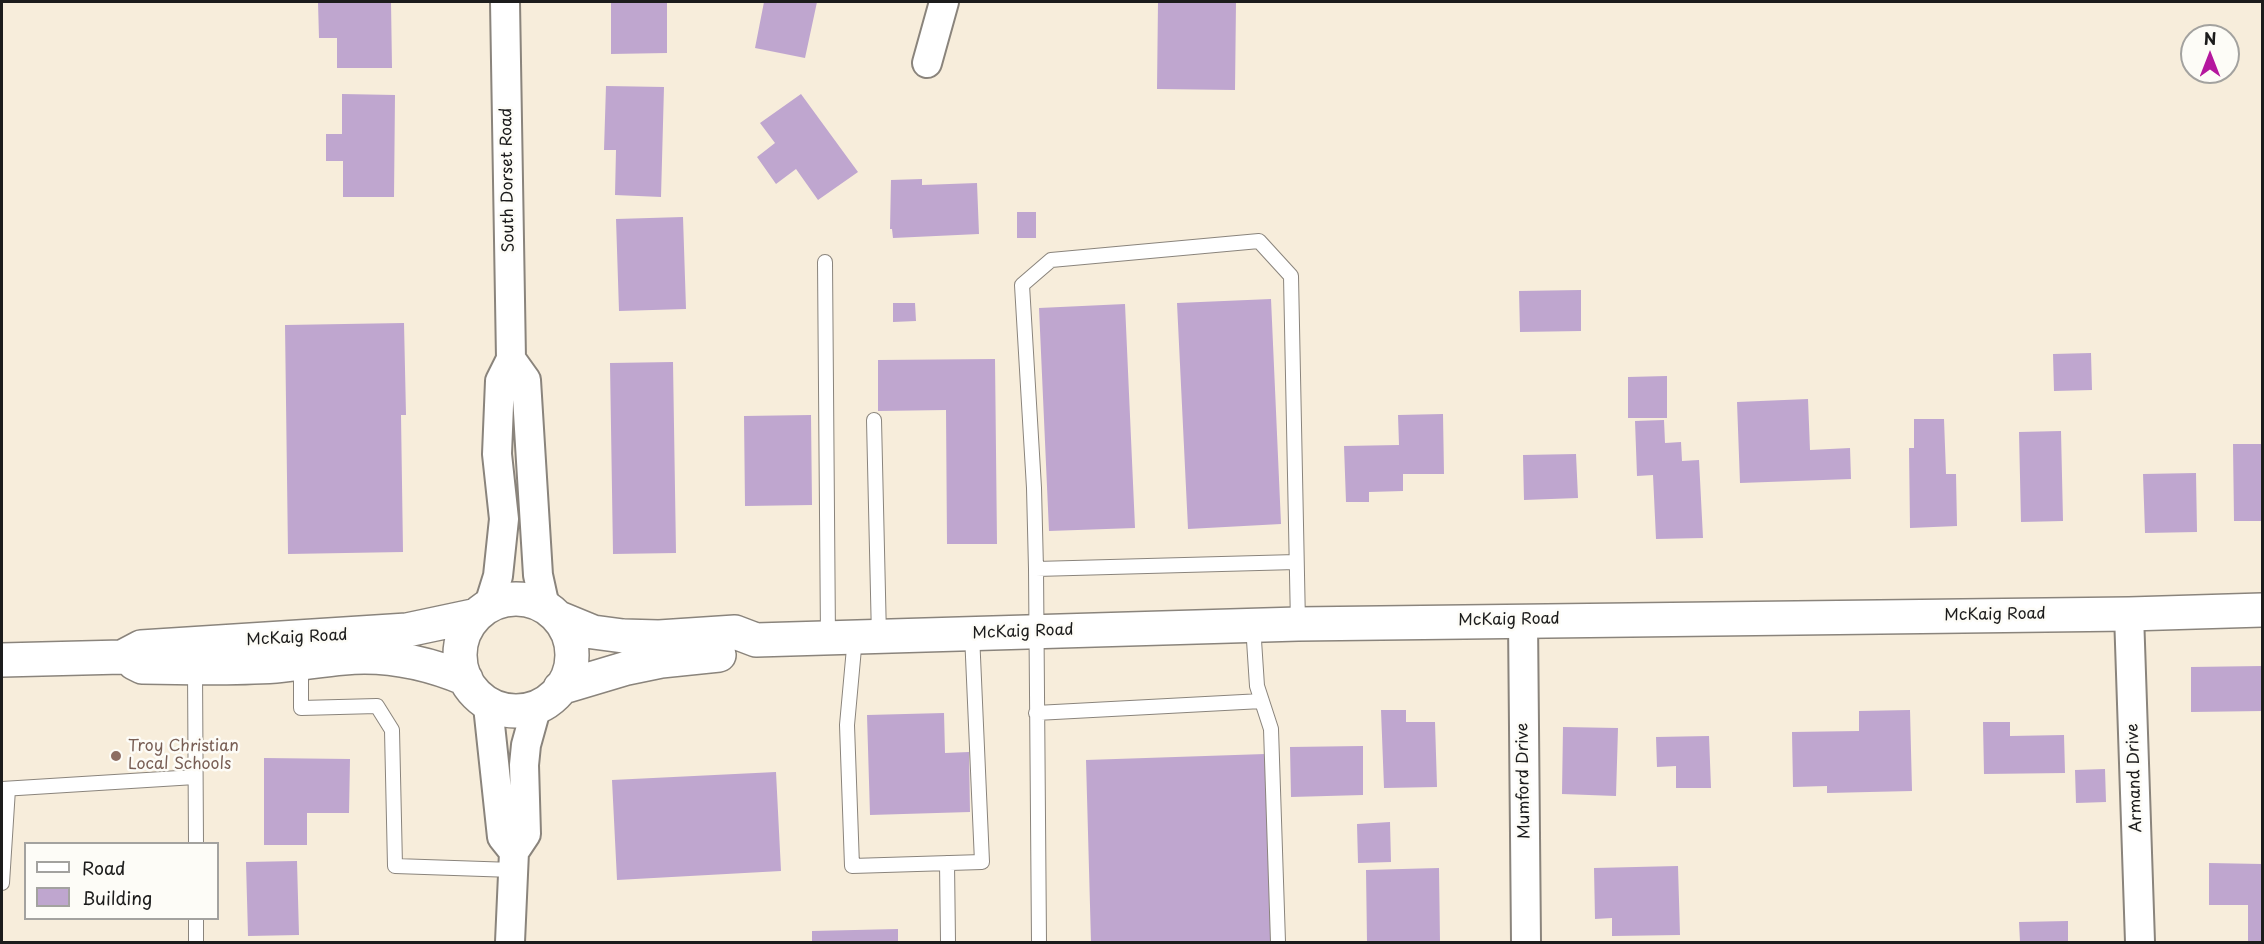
<!DOCTYPE html>
<style>
body{margin:0}
#map{position:relative;width:2264px;height:944px;overflow:hidden;background:#f7eddb;font-family:"Playpen Sans",sans-serif}
canvas{display:block}
.frame{position:absolute;inset:0;border:3px solid #1c1c1c;pointer-events:none}
.legend{position:absolute;left:24px;top:842px;width:195px;height:78px;box-sizing:border-box;background:#fdfcf7;border:2px solid #a3a29f;margin:0;padding:8px 10px;list-style:none;font-size:18px;color:#1c1c1c}
.legend li{display:flex;align-items:center;gap:12px;height:30px}
.legend b{width:30px;border:2px solid #a3a29f}
.north{position:absolute;left:2180px;top:24px;width:60px;height:60px;box-sizing:border-box;background:#fdfcf7;border:2px solid #a3a29f;border-radius:50%;rotate:0deg;font-size:16px;font-weight:700;line-height:24px;text-align:center;color:#1c1c1c}
.north::after{content:'';display:block;margin:auto;width:21px;height:27px;background:#b5179e;clip-path:polygon(50% 0,100% 100%,50% 72%,0 100%)}
</style>
<div id="map">
<canvas width="2264" height="944"></canvas>
<div class="frame"></div>
<ul class="legend">
<li><b style="height:8px;background:#fff"></b>Road</li>
<li><b style="height:16px;background:#bfa6cf"></b>Building</li>
</ul>
<div class="north">N</div>
</div>
<script>
const ctx = document.querySelector('canvas').getContext('2d');
ctx.lineJoin = 'round';
function fillPath(path, color) {
  ctx.fillStyle = color;
  ctx.fill(path, 'evenodd');
}
function trace(path, color, width, dash) {
  ctx.strokeStyle = color;
  ctx.lineWidth = width;
  ctx.lineCap = dash ? 'butt' : 'round';
  ctx.setLineDash(dash || []);
  ctx.stroke(path);
}
function label(font, color, halo, rows, align = 'center') {
  ctx.font = font + ' "Playpen Sans",sans-serif';
  ctx.lineWidth = 5;
  ctx.setLineDash([]);
  ctx.textBaseline = 'middle';
  ctx.strokeStyle = halo;
  ctx.fillStyle = color;
  for (const [text, x, y, turn = 0] of rows) {
    ctx.save();
    ctx.translate(x, y);
    ctx.rotate((+turn || 0) * Math.PI / 180);
    ctx.textAlign = isNaN(turn) ? turn : align;
    if (halo) ctx.strokeText(text, 0, 0);
    ctx.fillText(text, 0, 0);
    ctx.restore();
  }
}
fillPath(new Path2D(`
 M 318,2 L 391,2 L 392,68 L 337,68 L 337,38 L 319,38 Z
 M 611,2 L 667,2 L 667,53 L 611,54 Z
 M 764,2 L 817,2 L 805,58 L 755,48 Z
 M 1158,2 L 1236,2 L 1235,90 L 1157,89 Z
 M 606,86 L 664,87 L 661,197 L 615,195 L 616,150 L 604,150 Z
 M 342,94 L 395,95 L 394,197 L 343,197 L 343,161 L 326,161 L 326,134 L 342,134 Z
 M 801,94 L 858,172 L 818,200 L 796,169 L 776,184 L 757,157 L 775,143 L 760,123 Z
 M 922,179 L 922,185 L 977,183 L 979,234 L 893,238 L 892,229 L 890,229 L 891,180 Z
 M 1017,212 L 1036,212 L 1036,238 L 1017,238 Z
 M 683,217 L 686,309 L 619,311 L 616,219 Z
 M 1581,290 L 1581,331 L 1520,332 L 1519,291 Z
 M 1271,299 L 1281,524 L 1188,529 L 1177,303 Z
 M 893,303 L 915,303 L 916,321 L 893,322 Z
 M 1125,304 L 1135,528 L 1049,531 L 1039,308 Z
 M 404,323 L 406,415 L 401,415 L 403,552 L 288,554 L 285,325 Z
 M 2091,353 L 2092,390 L 2054,391 L 2053,354 Z
 M 995,359 L 997,544 L 947,544 L 946,410 L 878,411 L 878,360 Z
 M 673,362 L 676,553 L 613,554 L 610,363 Z
 M 1667,376 L 1667,418 L 1628,418 L 1628,377 Z
 M 1808,399 L 1810,450 L 1850,448 L 1851,479 L 1740,483 L 1737,402 Z
 M 1443,414 L 1444,474 L 1403,474 L 1403,491 L 1369,492 L 1369,502 L 1346,502 L 1344,446 L 1399,445 L 1398,415 Z
 M 811,415 L 812,505 L 745,506 L 744,416 Z
 M 1914,419 L 1944,419 L 1946,474 L 1956,474 L 1957,526 L 1910,528 L 1909,448 L 1914,448 Z
 M 1664,420 L 1665,443 L 1681,442 L 1682,461 L 1699,460 L 1703,538 L 1656,539 L 1653,475 L 1637,476 L 1635,421 Z
 M 2061,431 L 2063,521 L 2021,522 L 2019,432 Z
 M 2233,444 L 2262,444 L 2262,521 L 2234,521 Z
 M 1576,454 L 1578,498 L 1524,500 L 1523,455 Z
 M 2196,473 L 2197,532 L 2145,533 L 2143,474 Z
 M 2262,666 L 2262,711 L 2191,712 L 2191,667 Z
 M 1381,710 L 1406,710 L 1406,722 L 1435,722 L 1437,787 L 1384,788 Z
 M 1910,710 L 1912,791 L 1827,793 L 1827,786 L 1793,787 L 1792,732 L 1859,731 L 1859,711 Z
 M 944,713 L 945,753 L 969,752 L 970,812 L 870,815 L 867,715 Z
 M 1983,722 L 2010,722 L 2010,736 L 2064,735 L 2065,773 L 1984,774 Z
 M 1563,727 L 1618,728 L 1616,796 L 1562,794 Z
 M 1709,736 L 1711,788 L 1676,788 L 1676,766 L 1657,767 L 1656,737 Z
 M 1363,746 L 1363,795 L 1291,797 L 1290,747 Z
 M 1265,754 L 1271,942 L 1091,942 L 1086,760 Z
 M 264,758 L 350,759 L 349,813 L 307,813 L 307,845 L 264,845 Z
 M 2105,769 L 2106,802 L 2076,803 L 2075,770 Z
 M 776,772 L 781,871 L 617,880 L 612,780 Z
 M 1390,822 L 1391,862 L 1358,863 L 1357,824 Z
 M 297,861 L 299,935 L 248,936 L 246,862 Z
 M 2209,863 L 2262,864 L 2262,942 L 2248,942 L 2248,905 L 2209,905 Z
 M 1678,866 L 1680,935 L 1612,936 L 1612,918 L 1595,919 L 1594,868 Z
 M 1439,868 L 1440,942 L 1367,942 L 1366,870 Z
 M 2068,921 L 2068,942 L 2020,942 L 2019,922 Z
 M 898,929 L 898,942 L 812,942 L 812,931 Z`), '#bfa6cf');
const lane = new Path2D(`
 M 825,262 L 828,639
 M 874,420 L 879,637
 M 1036,569 L 1296,562
 M 1253,625 L 1257,686 L 1271,729 L 1278,942
 M 855,637 L 847,725 L 852,866 L 982,862 L 972,634
 M 301,664 L 301,708 L 377,706 L 392,730 L 395,866 L 513,870
 M 195,669 L 196,844
 M 1036,713 L 1262,701
 M 2,789 L 195,777
 M 947,863 L 948,942
 M 2,883 L 8,789
 M 196,918 L 196,942
 M 1039,942 L 1036,569 L 1034,488 L 1022,285 L 1051,260 L 1259,241 L 1291,276 L 1298,624`);
const street = new Path2D(`
 M 927,63 L 944,2
 M 511,359 L 526,380 L 538,575 L 545,607
 M 489,605 L 498,576 L 504,519 L 497,454 L 500,381 L 511,359 L 505,2
 M 2129,614 L 2140,942
 M 1523,620 L 1526,942
 M 488,706 L 502,837 L 514,852
 M 510,942 L 514,852 L 526,834 L 524,765 L 526,745 L 536,709`);
const secondary = new Path2D(`
 M460 655a56 56 0 1 1 112 0a56 56 0 1 1-112 0Z
 M 559,618 L 593,632 L 623,636 L 659,637 L 735,632 L 756,640 L 1298,624 L 2129,614 L 2262,610
 M 2,660 L 122,657 L 141,647 L 407,630 L 473,616
 M 134,663 L 142,667 C 187,668 231,669 276,666 C 299,664 321,660 344,658 C 386,654 428,663 466,679
 M 560,688 L 627,668 L 661,661 L 719,655`);
trace(lane, '#8a847c', 16);
trace(street, '#8a847c', 32);
trace(secondary, '#8a847c', 36);
trace(lane, '#fff', 14);
trace(street, '#fff', 28);
trace(secondary, '#fff', 33);
for (const [x, y, r, color] of [
 [116,756,6,"#8d6e63"]
]) {
  const dot = new Path2D();
  dot.arc(x, y, r, 0, 2 * Math.PI);
  ctx.fillStyle = color;
  ctx.fill(dot);
  trace(dot, '#fdfcf7', 2);
}
label('16px', '#1c1c1c', '#fdfcf7', [
 ["South Dorset Road",508,180,-91],
 ["McKaig Road",1995,615,-1],
 ["McKaig Road",1509,620,-1],
 ["McKaig Road",1023,632,-2],
 ["McKaig Road",297,638,-3],
 ["Armand Drive",2135,778,-92],
 ["Mumford Drive",1524,781,-91]
]);
label('16px', '#785e54', '#fdfcf7', [
 ["Troy Christian",128,747],
 ["Local Schools",128,765]
], 'left');
</script>
